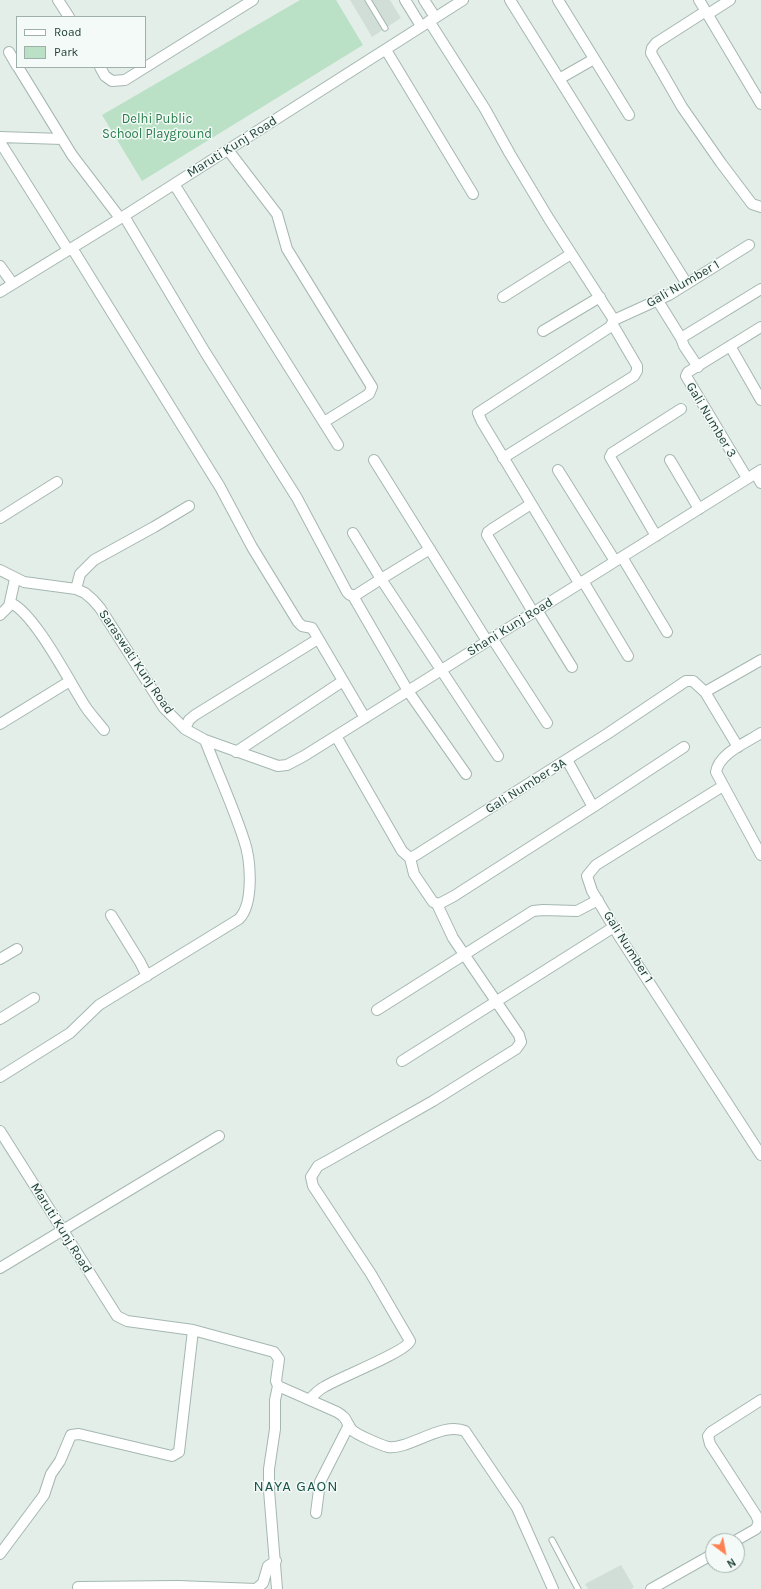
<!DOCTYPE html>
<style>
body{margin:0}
#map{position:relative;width:761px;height:1589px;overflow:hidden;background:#e3eee9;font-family:Karla,sans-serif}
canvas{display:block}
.legend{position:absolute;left:16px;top:16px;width:130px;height:52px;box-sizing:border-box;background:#f4faf7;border:1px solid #9fb0ab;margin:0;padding:5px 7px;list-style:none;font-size:12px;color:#204139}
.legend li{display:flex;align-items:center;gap:8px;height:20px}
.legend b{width:20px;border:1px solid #9fb0ab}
.north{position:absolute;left:705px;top:1533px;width:40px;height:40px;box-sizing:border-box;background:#f4faf7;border:1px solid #9fb0ab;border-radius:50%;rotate:148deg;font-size:11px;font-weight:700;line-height:16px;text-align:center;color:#204139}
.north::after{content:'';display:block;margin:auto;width:14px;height:18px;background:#fe8150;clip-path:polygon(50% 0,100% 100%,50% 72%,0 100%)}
</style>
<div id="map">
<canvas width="761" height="1589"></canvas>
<ul class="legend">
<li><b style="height:5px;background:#fff"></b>Road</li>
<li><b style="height:11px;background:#bae1c5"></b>Park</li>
</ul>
<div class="north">N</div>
</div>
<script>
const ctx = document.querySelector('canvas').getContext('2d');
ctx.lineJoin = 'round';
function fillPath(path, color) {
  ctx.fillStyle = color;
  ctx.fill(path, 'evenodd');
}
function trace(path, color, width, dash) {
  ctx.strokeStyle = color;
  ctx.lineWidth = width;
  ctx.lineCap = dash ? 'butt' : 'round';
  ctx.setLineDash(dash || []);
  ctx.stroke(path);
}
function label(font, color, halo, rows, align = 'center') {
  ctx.font = font + ' Karla,sans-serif';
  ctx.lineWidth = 3;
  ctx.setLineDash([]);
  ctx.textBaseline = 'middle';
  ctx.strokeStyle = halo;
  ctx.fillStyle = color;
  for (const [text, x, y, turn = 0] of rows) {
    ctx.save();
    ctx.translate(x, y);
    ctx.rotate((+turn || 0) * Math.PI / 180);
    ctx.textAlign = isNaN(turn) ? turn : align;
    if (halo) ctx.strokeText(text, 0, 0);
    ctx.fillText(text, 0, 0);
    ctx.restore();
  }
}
fillPath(new Path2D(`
 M 350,0 L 390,0 L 401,18 L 372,37 Z
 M 621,1565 L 634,1587 L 631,1589 L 588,1589 L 585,1584 Z`), '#d1ded8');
fillPath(new Path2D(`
 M 300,0 L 336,0 L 363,45 L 142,181 L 102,115 Z`), '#bae1c5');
const service = new Path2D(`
 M 368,0 L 385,28
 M 552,1540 L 578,1589`);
const minor = new Path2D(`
 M 58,0 L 69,17
 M 405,0 L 421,26
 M 424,0 L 435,17
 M 510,0 L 687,284
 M 558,0 L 629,115
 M 699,0 L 761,104
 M 706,11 L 656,43 L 652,48 L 651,53 L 682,107 L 721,163 L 752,204 L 761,207
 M 708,14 L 730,0
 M 429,21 L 485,109 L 510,154 L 549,219 L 614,320 L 610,327 L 478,413 L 482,422 L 579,583
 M 386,50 L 473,194
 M 9,52 L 17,66
 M 18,67 L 72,155 L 120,218
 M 100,67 L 105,76 L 112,81 L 125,80 L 253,0
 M 559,79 L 594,59
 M 0,137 L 62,139
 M 0,142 L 68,250
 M 228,150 L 277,214 L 287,249 L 372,387 L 369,394 L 324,422
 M 174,184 L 338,445
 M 124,216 L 205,352 L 297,498 L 347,592 L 350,595 L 356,595 L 381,579 L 498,756
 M 72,248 L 220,487 L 252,547 L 298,622 L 302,626 L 312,628 L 365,718
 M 0,266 L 13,284
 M 0,292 L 124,216 L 463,0
 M 503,297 L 571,254
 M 658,301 L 681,338 L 761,289
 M 614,320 L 669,295 L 749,245
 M 543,331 L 600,297
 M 681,338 L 684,346 L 698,367
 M 730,346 L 761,400
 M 503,458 L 634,376 L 637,371 L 637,366 L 613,325
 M 374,460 L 487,641
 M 670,460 L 699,509
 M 558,470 L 615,561
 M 756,474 L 761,483
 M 747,478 L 686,376 L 688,372 L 761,327
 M 531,504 L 492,529 L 488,532 L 487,535 L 533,612
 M 0,518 L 57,482
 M 353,533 L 381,579 L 430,549
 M 656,536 L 610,457 L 612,453 L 681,409
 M 622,557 L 667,632
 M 0,570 L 24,582 L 76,589 L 85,593 L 93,600 L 100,608 L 164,708 L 185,729 L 205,740 L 278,766 L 287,765 L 304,756 L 761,470
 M 583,581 L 628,656
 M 76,589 L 80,574 L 94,560 L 154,527 L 189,506
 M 353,596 L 408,691 L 466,774
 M 11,603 C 35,614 69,681 85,706 C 90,714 98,722 104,730
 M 537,610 L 572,667
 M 0,615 L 9,606 L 15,579
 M 492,638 L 547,723
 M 705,692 L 761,660
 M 0,724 L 70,681
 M 185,729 L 189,720 L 195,715 L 318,639
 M 761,733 C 746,743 719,753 716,772 L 761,855
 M 336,736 L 402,851 L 410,858 L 416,855 L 607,734 L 686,681 L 693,681 L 705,692 L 738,747
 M 236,752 L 343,681
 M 723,786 L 596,865 L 587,876 L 592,891 L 619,936 L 761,1155
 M 593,807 L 684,747
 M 410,858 L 414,874 L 433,902 L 439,904 L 454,896 L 593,807 L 567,760
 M 111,915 L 140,962 L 147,976
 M 0,959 L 17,949
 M 377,1010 L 533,911 L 543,910 L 577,911 L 598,900
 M 0,1019 L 34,998
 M 402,1061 L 614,927
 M 0,1077 L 70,1033 L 99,1005 L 239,919 C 254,904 251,860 244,840 C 233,806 218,774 205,740
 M 0,1131 L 117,1316 L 127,1321 L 193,1330 L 274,1352 L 279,1359 L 276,1381 L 278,1386 L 337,1412 C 349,1419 345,1422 352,1430 C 357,1435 381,1445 388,1447 C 409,1450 443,1421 465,1431 L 517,1508 L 553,1589
 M 0,1268 L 219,1136
 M 310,1399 C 314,1395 318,1390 324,1387 C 338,1378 406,1352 410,1341 L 371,1274 L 313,1186 L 311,1177 L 318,1166 L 329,1160 L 433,1101 L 516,1049 L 521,1042 L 519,1035 L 453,938 L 437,904
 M 316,1513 L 320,1482 L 349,1425
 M 735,1541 L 756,1529 L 759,1522 L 756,1515 L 710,1444 L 708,1436 L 711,1432 L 761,1400
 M 0,1554 L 44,1495 L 51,1474 L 60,1461 L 71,1435 L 79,1434 L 172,1456 L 179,1452 L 193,1330
 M 78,1587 L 178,1586 L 256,1589 L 263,1583 L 268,1566 L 276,1561
 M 277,1589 L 269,1490 L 269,1469 L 275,1429 L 275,1400 L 278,1386
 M 651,1589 L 713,1554`);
trace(service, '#a5b7b1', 7);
trace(minor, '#a5b7b1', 12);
trace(service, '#fff', 5);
trace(minor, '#fff', 10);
label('13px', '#277c4a', '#f4faf7', [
 ["Delhi Public",157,119],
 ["School Playground",157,134]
]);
label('13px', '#204139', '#f4faf7', [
 ["Maruti Kunj Road",232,147,-32],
 ["Gali Number 1",683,284,-30],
 ["Gali Number 3",711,420,59],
 ["Shani Kunj Road",510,627,-32],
 ["Saraswati Kunj Road",136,662,56],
 ["Gali Number 3A",526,786,-32],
 ["Gali Number 1",628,947,58],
 ["Maruti Kunj Road",61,1228,58]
]);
ctx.letterSpacing = '1px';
label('15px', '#1a5549', '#f4faf7', [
 ["NAYA GAON",296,1487]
]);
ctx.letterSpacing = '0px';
</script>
